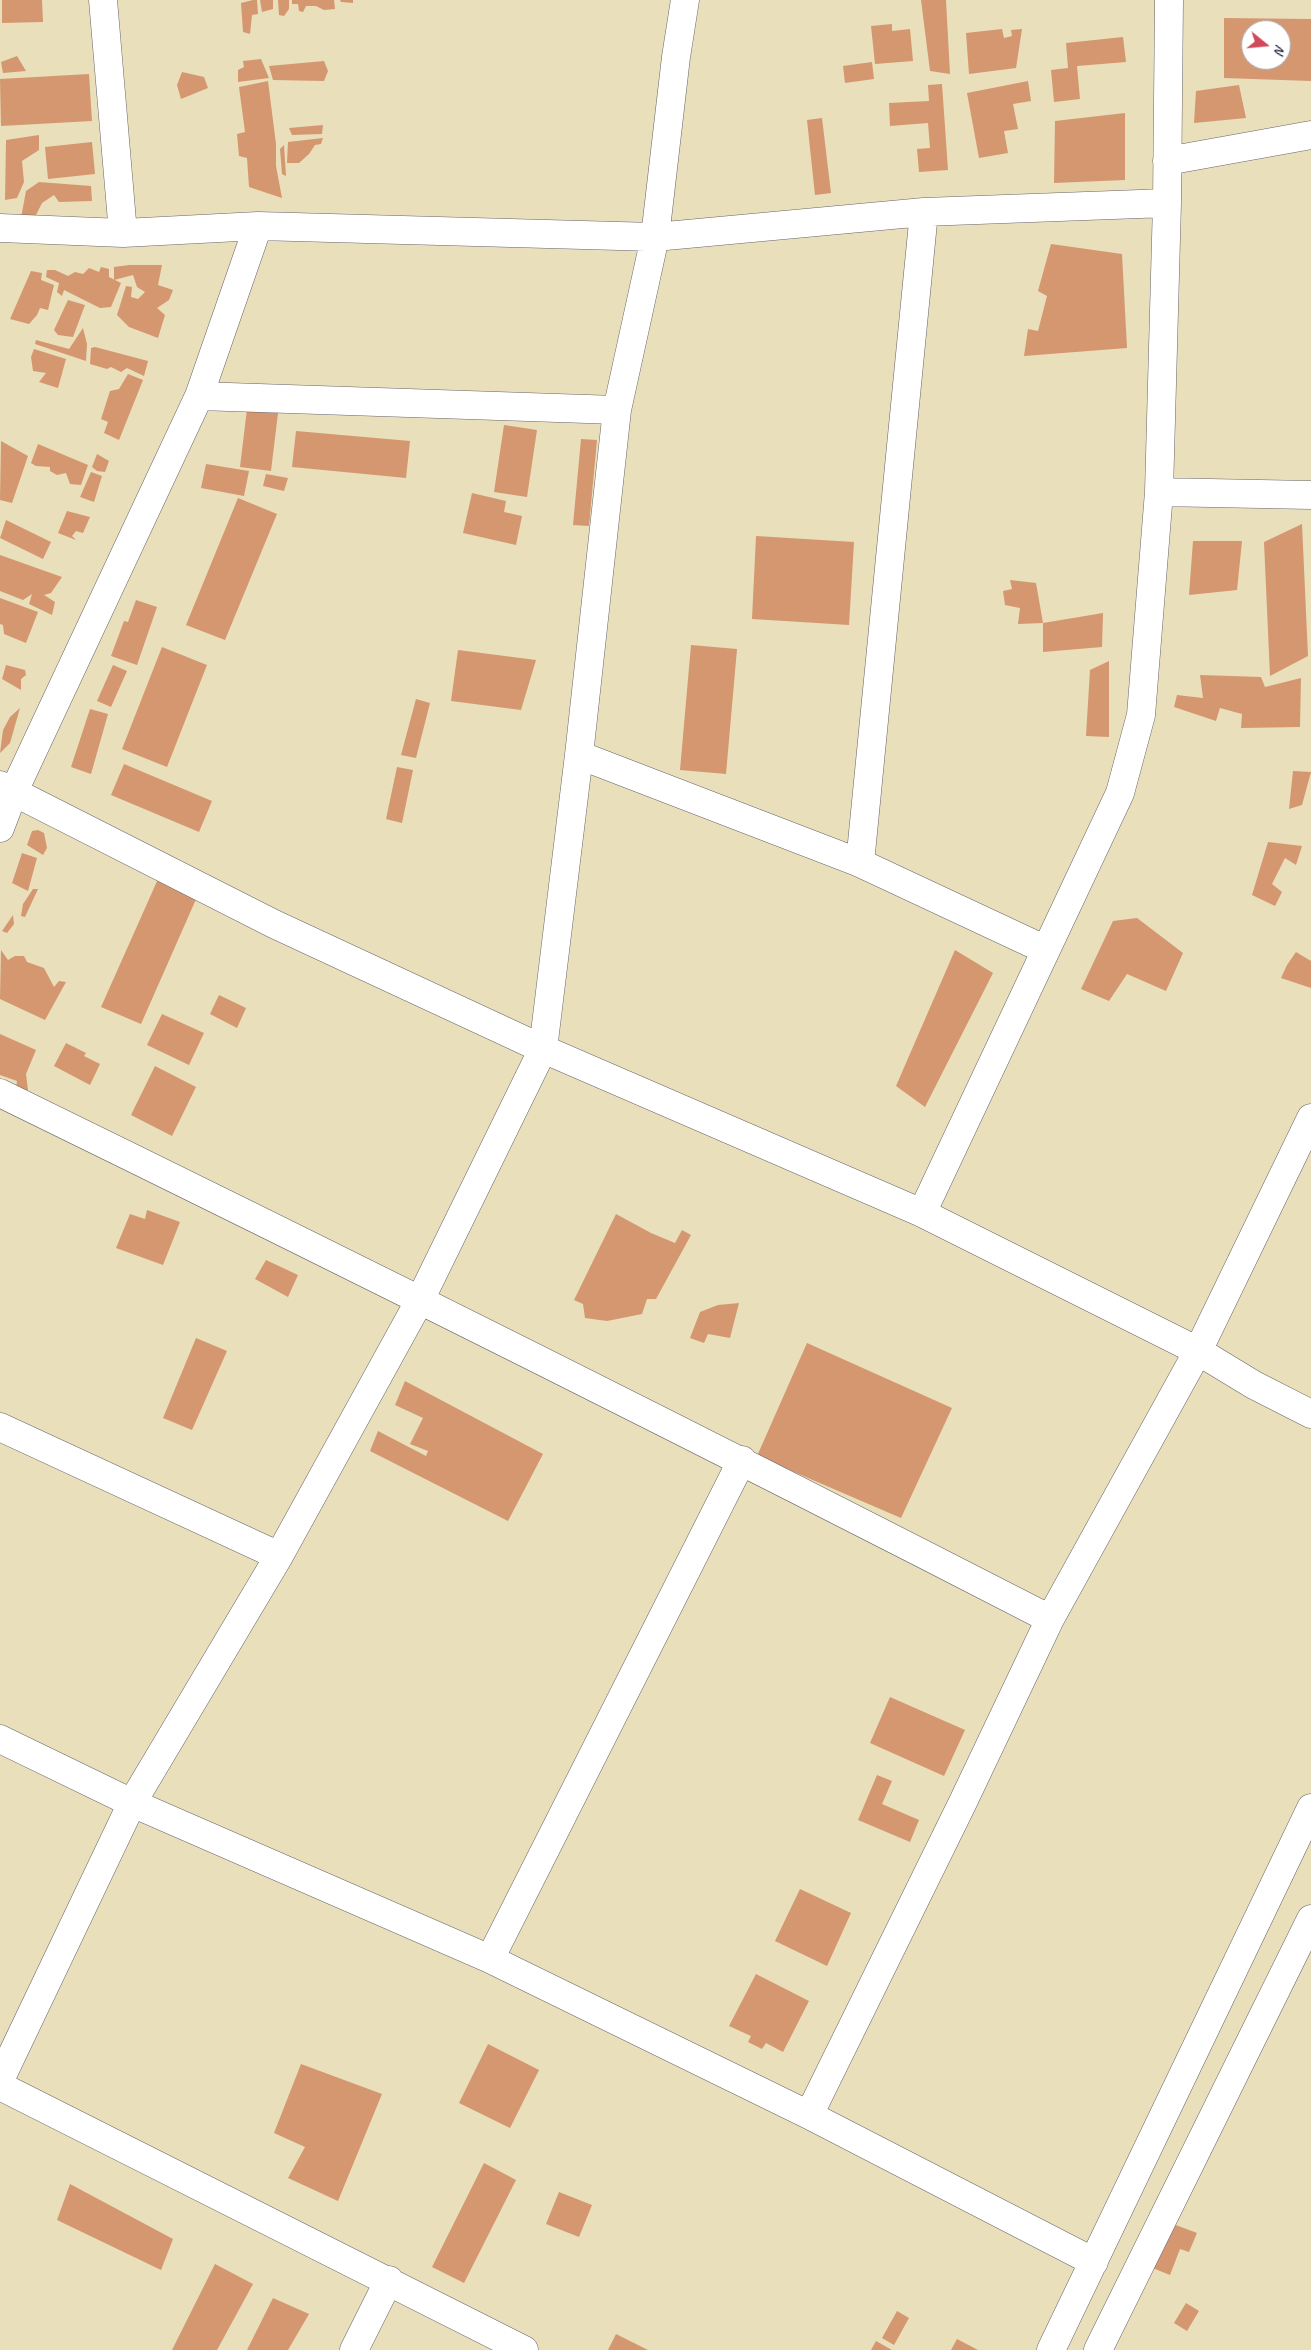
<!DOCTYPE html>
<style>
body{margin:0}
#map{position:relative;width:1311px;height:2350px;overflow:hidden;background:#e9dfbb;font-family:Caveat,sans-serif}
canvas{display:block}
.north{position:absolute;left:1241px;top:20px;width:50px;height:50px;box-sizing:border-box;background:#fff;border:1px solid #a7a7b1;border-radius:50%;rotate:107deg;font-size:14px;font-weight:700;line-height:20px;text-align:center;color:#22223b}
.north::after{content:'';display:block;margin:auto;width:18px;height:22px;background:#d1495b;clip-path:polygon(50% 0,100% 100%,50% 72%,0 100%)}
</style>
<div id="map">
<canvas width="1311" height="2350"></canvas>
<div class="north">N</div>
</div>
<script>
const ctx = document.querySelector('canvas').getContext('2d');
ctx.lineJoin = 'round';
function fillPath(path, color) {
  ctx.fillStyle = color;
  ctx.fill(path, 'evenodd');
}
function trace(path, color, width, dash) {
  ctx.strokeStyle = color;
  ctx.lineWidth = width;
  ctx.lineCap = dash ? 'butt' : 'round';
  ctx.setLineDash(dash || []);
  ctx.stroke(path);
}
fillPath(new Path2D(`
 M 2,0 L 42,0 L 43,22 L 2,23 Z
 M 253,0 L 257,0 L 258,14 L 252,15 L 250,34 L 243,32 L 241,3 Z
 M 260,0 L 273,0 L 273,9 L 262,12 Z
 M 278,0 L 289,0 L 289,9 L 284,16 L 279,15 Z
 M 292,0 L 334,0 L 335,9 L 324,10 L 316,6 L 306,6 L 303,12 L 299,11 L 298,4 L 292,4 Z
 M 340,0 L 353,0 L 353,3 L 341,2 Z
 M 921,0 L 946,0 L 950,74 L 930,71 Z
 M 1224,18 L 1311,19 L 1311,81 L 1224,78 ZM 1251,30 L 1281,30 L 1281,60 L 1251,60 Z
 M 892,24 L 892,31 L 910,29 L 913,61 L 875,64 L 871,26 Z
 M 1002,29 L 1004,38 L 1012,36 L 1011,30 L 1022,29 L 1016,68 L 969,74 L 966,33 Z
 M 1123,37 L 1126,62 L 1077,66 L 1080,99 L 1054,102 L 1051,70 L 1068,68 L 1066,43 Z
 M 17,56 L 26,71 L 3,73 L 1,62 Z
 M 261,59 L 269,78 L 238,82 L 238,70 L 244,67 L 243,61 Z
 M 324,61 L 328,71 L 324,81 L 273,80 L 269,66 Z
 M 872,62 L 874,79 L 845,83 L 843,66 Z
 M 182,72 L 204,77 L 208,88 L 181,99 L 177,85 Z
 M 89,74 L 92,121 L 1,126 L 0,79 Z
 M 268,81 L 276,144 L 276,166 L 282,198 L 249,187 L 247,158 L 239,156 L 237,134 L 245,132 L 239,87 Z
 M 1028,81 L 1031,101 L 1013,104 L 1018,129 L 1004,131 L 1008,153 L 979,158 L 967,93 Z
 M 942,84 L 948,170 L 919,172 L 917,149 L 930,148 L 928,123 L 890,126 L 889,103 L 929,101 L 928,85 Z
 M 1239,85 L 1246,118 L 1194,123 L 1196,91 Z
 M 1125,113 L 1125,180 L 1054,183 L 1055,121 Z
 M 822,118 L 831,193 L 815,195 L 807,120 Z
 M 323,125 L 322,134 L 292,135 L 289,128 Z
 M 39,135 L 39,150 L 22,161 L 24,182 L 17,198 L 5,200 L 6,140 Z
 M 323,138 L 321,144 L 315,145 L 309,154 L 299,163 L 287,163 L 288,142 Z
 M 92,142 L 95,174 L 48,179 L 45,147 Z
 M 284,145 L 286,176 L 282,174 L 280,149 Z
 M 39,182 L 91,186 L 92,201 L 59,202 L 54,195 L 42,203 L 35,217 L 21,218 L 26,191 Z
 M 1051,244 L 1122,254 L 1127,348 L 1024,356 L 1028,329 L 1038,331 L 1047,296 L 1038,291 Z
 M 129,265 L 162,265 L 158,285 L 173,290 L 169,300 L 157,308 L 165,315 L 158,338 L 129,327 L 117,315 L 126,286 L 132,287 L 131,297 L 138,299 L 145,292 L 137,287 L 133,275 L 114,280 L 114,267 Z
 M 101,267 L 109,269 L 109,277 L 121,283 L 111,307 L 100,308 L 64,290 L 62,296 L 57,292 L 59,283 L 46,277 L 47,270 L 55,270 L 68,276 L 75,272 L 83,274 L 89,268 L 99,272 Z
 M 31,271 L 42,273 L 41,280 L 54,285 L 48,310 L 40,308 L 37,315 L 29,324 L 10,319 Z
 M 68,300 L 85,305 L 73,337 L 58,335 L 54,330 Z
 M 83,328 L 87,344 L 86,361 L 35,344 L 36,340 L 69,349 Z
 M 95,347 L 148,361 L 144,376 L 127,368 L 121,372 L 111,367 L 107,369 L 90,364 L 91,348 Z
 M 34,349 L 66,359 L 58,388 L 39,382 L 46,373 L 33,371 L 31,357 Z
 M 128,374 L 143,380 L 119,440 L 104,433 L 108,422 L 101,419 L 110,391 L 119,389 Z
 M 247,409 L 278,413 L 271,471 L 240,467 Z
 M 504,425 L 537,430 L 527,497 L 494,492 Z
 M 296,431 L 410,441 L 406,478 L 292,467 Z
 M 581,439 L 597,440 L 589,526 L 573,525 Z
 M 1,441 L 28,456 L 12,503 L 0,500 Z
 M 38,444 L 88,465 L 81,485 L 70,484 L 66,473 L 57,475 L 50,471 L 50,467 L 36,466 L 31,463 Z
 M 97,454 L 109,461 L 105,472 L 97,471 L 92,467 Z
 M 206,464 L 249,471 L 244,496 L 201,488 Z
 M 91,472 L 102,476 L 94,502 L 80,497 Z
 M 266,474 L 288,478 L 284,491 L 263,486 Z
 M 472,493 L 506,501 L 504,512 L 522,516 L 516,545 L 463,533 Z
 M 238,498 L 277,514 L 225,640 L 186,625 Z
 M 67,511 L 90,517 L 83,533 L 76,531 L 72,536 L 76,540 L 58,533 Z
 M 6,520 L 51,542 L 43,559 L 0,538 Z
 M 1302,524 L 1308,656 L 1270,676 L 1264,542 Z
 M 756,536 L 854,542 L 849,625 L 752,619 Z
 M 1193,541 L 1242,541 L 1237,590 L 1189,595 Z
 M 0,555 L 62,577 L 51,593 L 44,595 L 55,602 L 52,615 L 29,604 L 32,594 L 23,600 L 0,591 Z
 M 1010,580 L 1036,583 L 1043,623 L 1018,624 L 1020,608 L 1005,605 L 1003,591 L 1012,589 Z
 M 0,598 L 38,612 L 26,643 L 4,634 L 3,625 L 0,624 Z
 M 136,600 L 157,607 L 137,665 L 111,656 L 124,621 L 128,622 Z
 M 1103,613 L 1102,647 L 1043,652 L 1043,623 Z
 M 691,645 L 737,649 L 726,774 L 680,770 Z
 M 162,647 L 207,665 L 167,767 L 122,749 Z
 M 458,650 L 536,660 L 521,710 L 451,701 Z
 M 1109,661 L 1109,737 L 1086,736 L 1090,670 Z
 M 6,665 L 25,670 L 26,675 L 21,679 L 21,690 L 2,679 Z
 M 113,665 L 127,671 L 111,707 L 97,701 Z
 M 1200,675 L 1261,677 L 1265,687 L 1301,678 L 1300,727 L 1241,728 L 1242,714 L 1220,708 L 1216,721 L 1174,707 L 1177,695 L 1203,698 Z
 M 416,699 L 430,703 L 416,758 L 401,755 Z
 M 20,708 L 10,743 L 0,753 L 3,730 L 10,717 Z
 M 90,709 L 108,714 L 91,774 L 71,767 Z
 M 124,764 L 212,801 L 199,832 L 111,795 Z
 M 397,767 L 413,770 L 402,823 L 386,819 Z
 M 1293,771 L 1311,772 L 1302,805 L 1289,809 Z
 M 38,830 L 44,833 L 47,848 L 43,855 L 27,845 L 32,831 Z
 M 1268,842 L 1302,846 L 1296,865 L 1285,858 L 1272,884 L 1282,892 L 1275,906 L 1252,895 Z
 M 22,853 L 37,858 L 28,891 L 12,883 Z
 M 158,879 L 197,897 L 141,1024 L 101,1007 Z
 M 33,889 L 38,889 L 25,917 L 21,916 L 23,904 Z
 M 13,915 L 14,924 L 7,933 L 2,931 Z
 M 1137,918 L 1183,953 L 1166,991 L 1127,974 L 1109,1001 L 1081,989 L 1113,921 Z
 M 1,950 L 8,960 L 15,956 L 24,956 L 27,962 L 44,968 L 54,987 L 59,981 L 66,982 L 45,1020 L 0,999 Z
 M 955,950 L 993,973 L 925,1107 L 896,1086 Z
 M 1296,952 L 1311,961 L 1311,988 L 1281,978 L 1287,965 Z
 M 219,995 L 246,1008 L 237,1028 L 210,1014 Z
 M 162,1014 L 204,1033 L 189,1065 L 147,1045 Z
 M 0,1034 L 36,1050 L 26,1074 L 28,1090 L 23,1092 L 16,1087 L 17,1081 L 0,1075 Z
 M 66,1043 L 86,1053 L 84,1056 L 100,1064 L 90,1085 L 54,1066 Z
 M 155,1066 L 196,1087 L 172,1136 L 131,1115 Z
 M 147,1210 L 180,1222 L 163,1265 L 116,1248 L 130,1214 L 145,1219 Z
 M 616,1214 L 651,1233 L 675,1243 L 682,1230 L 691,1235 L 656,1299 L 647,1299 L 642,1314 L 607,1321 L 585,1318 L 583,1304 L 574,1300 Z
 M 266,1260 L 298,1275 L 288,1297 L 255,1279 Z
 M 739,1303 L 730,1338 L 708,1334 L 704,1343 L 690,1338 L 700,1312 L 718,1305 Z
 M 196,1338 L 227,1351 L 192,1430 L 163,1418 Z
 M 807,1343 L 952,1408 L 901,1518 L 757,1456 Z
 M 405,1381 L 543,1454 L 508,1521 L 370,1451 L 378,1431 L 426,1456 L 428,1451 L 410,1444 L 423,1418 L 395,1405 Z
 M 890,1697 L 965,1730 L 944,1776 L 870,1743 Z
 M 877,1775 L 892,1781 L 882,1804 L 919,1820 L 910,1842 L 858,1820 Z
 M 800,1889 L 851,1913 L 827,1966 L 775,1941 Z
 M 756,1974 L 809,2001 L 783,2052 L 766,2043 L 762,2049 L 748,2042 L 751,2036 L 729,2026 Z
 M 488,2044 L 539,2070 L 510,2128 L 459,2103 Z
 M 301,2064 L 382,2094 L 338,2201 L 288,2178 L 305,2147 L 274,2133 Z
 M 484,2163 L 516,2180 L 464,2283 L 432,2267 Z
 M 70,2184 L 173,2239 L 161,2270 L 57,2220 Z
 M 559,2192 L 592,2205 L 579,2237 L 546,2224 Z
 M 1168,2222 L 1197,2233 L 1189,2252 L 1180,2249 L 1170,2275 L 1150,2267 Z
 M 215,2264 L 253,2284 L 217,2350 L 172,2350 Z
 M 273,2298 L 309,2314 L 288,2350 L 247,2350 Z
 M 1186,2303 L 1199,2311 L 1187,2331 L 1174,2323 Z
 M 897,2311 L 909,2318 L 894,2345 L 882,2338 Z
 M 616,2334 L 648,2350 L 608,2350 Z
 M 957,2339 L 978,2350 L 951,2350 Z
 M 876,2341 L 892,2350 L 871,2350 Z`), '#d49770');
const minor = new Path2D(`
 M 103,0 L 123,233
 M 1167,161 L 1311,135
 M 0,228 L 123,233 L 258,226 L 655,237 L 924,212 L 1167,203
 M 199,396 L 617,410
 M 1159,492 L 1311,495
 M 579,755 L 860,863 L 1046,950
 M 0,785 L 274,924 L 543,1049 L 922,1213 L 1198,1351 L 1254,1385 L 1311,1414
 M 0,828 L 14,791 L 199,396 L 258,226
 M 860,863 L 924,212
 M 0,1093 C 352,1265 702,1440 1050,1619
 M 922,1213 L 1120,793 L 1141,715 L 1159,492 L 1167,203 L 1169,0
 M 0,1427 L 279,1556
 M 0,1739 L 132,1803 L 490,1959 L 809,2115 L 1094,2262
 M 490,1959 L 742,1460
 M 0,2080 L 132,1803 L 279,1556 L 421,1298 L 543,1049 L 579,755 L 617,410 L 655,237 L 676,57 L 685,0
 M 0,2086 L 524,2350
 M 809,2115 L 962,1804 L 1050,1619 L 1198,1351 L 1311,1118
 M 354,2350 L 389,2280
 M 1051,2350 L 1311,1808
 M 1098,2350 L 1311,1919`);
trace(minor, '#686468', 29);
trace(minor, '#fff', 28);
</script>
